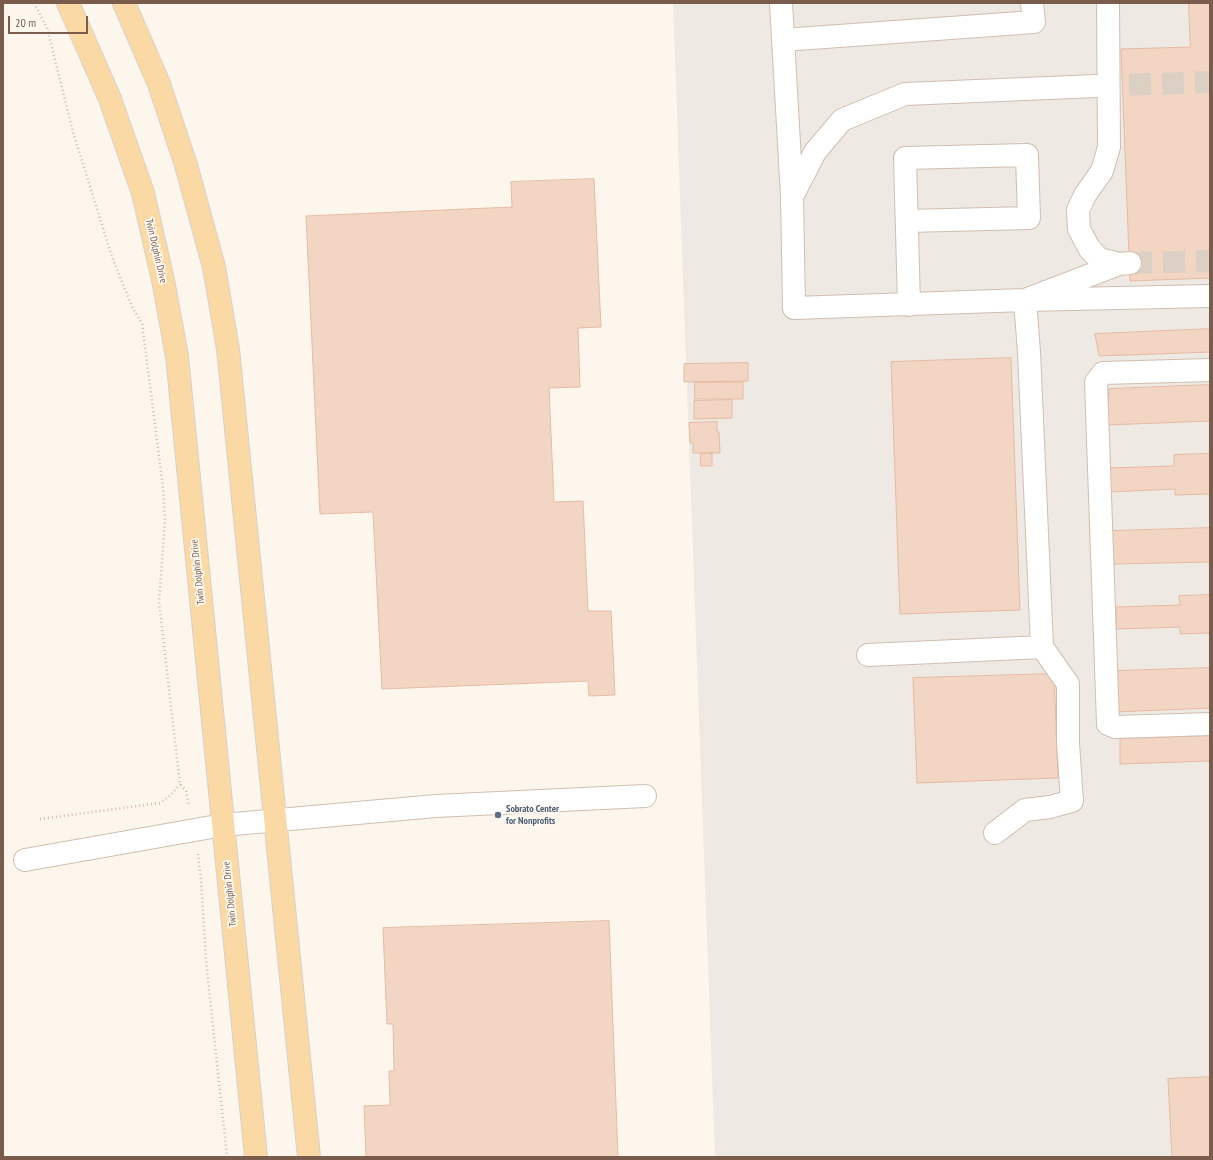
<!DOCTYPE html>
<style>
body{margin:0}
#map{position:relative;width:1213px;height:1160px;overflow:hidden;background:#fdf6ec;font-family:"PT Sans Narrow",sans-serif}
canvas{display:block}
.frame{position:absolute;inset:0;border:4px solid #7a5c4d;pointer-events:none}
.scale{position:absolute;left:8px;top:16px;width:80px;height:18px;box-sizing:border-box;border:2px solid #7a5c4d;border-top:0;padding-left:5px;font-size:12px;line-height:14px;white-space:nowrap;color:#7a5c4d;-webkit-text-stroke:3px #fffaf3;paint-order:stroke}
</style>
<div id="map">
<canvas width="1213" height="1160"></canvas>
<div class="frame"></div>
<div class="scale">20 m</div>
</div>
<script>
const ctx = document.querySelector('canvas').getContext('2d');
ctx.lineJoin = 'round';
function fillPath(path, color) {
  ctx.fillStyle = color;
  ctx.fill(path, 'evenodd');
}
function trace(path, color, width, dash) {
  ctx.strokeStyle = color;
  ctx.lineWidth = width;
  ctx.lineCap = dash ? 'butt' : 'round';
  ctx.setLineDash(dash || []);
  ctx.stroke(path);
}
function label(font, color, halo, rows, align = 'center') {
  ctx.font = font + ' "PT Sans Narrow",sans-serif';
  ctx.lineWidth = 3.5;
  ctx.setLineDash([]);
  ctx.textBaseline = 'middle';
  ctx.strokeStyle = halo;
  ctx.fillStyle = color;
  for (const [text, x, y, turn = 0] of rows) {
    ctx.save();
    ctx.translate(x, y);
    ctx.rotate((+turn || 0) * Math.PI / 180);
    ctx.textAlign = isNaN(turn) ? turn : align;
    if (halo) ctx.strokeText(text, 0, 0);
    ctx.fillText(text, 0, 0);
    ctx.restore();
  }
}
fillPath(new Path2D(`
 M 673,3 L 1210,3 L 1210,1157 L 715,1157 Z`), '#efe9e4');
const building = new Path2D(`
 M 1189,3 L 1210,3 L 1210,278 L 1130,281 L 1121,49 L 1190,47 Z
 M 594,179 L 601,327 L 578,328 L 580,387 L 549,388 L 554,502 L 583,501 L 588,611 L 611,611 L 615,695 L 589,696 L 588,681 L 382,689 L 373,512 L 320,514 L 306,216 L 512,207 L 511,182 Z
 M 1210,329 L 1210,352 L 1099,356 L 1095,334 Z
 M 1011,358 L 1020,610 L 900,614 L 891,362 Z
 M 748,363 L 748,381 L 684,382 L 684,364 Z
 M 695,382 L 743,382 L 743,399 L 695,399 Z
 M 1210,385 L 1210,421 L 1107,425 L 1109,389 Z
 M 732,400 L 732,418 L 694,419 L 694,401 Z
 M 717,422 L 717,432 L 719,432 L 720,453 L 693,453 L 693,443 L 690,443 L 689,423 Z
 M 701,453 L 712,453 L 712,466 L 701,466 Z
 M 1210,454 L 1210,494 L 1175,495 L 1175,489 L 1109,492 L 1108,468 L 1174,466 L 1174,455 Z
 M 1210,528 L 1210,562 L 1113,564 L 1112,531 Z
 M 1210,595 L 1210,633 L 1180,634 L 1180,627 L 1116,629 L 1116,607 L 1180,605 L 1179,596 Z
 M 1210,668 L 1210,708 L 1116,712 L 1116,671 Z
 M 1054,674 L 1058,778 L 917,783 L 913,678 Z
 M 1210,736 L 1210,761 L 1120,764 L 1120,739 Z
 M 609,921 L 618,1157 L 366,1157 L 364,1106 L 390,1105 L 389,1071 L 394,1071 L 393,1024 L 387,1024 L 383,928 Z
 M 1210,1077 L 1210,1157 L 1172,1157 L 1168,1079 Z`);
fillPath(building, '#f3d5c3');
trace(building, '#e6bba3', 1);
trace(new Path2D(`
 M 1096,86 L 1210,82
 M 1130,263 L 1210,261`), '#dcd0c4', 22, [22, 11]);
const minor = new Path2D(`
 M 781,3 L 792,196 L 794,308 L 1025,300 L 1210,296
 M 1108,3 L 1109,147 L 1102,171 L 1085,195 L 1078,210 L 1079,229 L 1089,248 L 1099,259 L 1119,264
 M 783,40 L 1034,22 L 1032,3
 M 793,195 L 815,152 L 842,120 L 905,94 L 1096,86
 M 907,221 L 1029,218 L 1027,155 L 905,158 L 909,305
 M 1210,370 L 1103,373 L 1096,382 L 1108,724 L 1115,727 L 1210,724
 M 868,655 L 1042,647 L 1029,352 L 1025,300 L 1119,264 L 1130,263
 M 995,833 L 1025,810 L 1050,807 L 1072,801 L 1068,743 L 1068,684 L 1042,647
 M 25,860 L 223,825 L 436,806 L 645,796`);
const major = new Path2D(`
 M 68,3 L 110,99 L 143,193 L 163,280 L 177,356 L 256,1157
 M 124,3 L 159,84 L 186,165 L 214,267 L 228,349 L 309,1157`);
trace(minor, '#d1beb0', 24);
trace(major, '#dad1cd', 24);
trace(new Path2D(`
 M 34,3 L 47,28 L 73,132 L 112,257 L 133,309 L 142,323 L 163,487 L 165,521 L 159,602 L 180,784 L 186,791 L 189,806
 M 40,819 L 160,803 L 171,795 L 180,784
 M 3,826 L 6,825
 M 198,854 L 201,879 L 206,960 L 227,1157`), '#d9b8a5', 2.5, [1, 3]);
trace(minor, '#fff', 22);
trace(major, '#fbd9a5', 22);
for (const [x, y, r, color] of [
 [498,815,4,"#5c6f8a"]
]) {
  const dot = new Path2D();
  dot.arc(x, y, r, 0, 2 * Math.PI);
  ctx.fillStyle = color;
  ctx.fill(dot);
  trace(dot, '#fffaf3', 1.5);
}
label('10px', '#7a5c4d', '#fffaf3', [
 ["Twin Dolphin Drive",156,251,77],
 ["Twin Dolphin Drive",198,572,-96],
 ["Twin Dolphin Drive",230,894,-96]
]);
label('bold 10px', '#4e5e75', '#fffaf3', [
 ["Sobrato Center",506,809],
 ["for Nonprofits",506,821]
], 'left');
</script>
